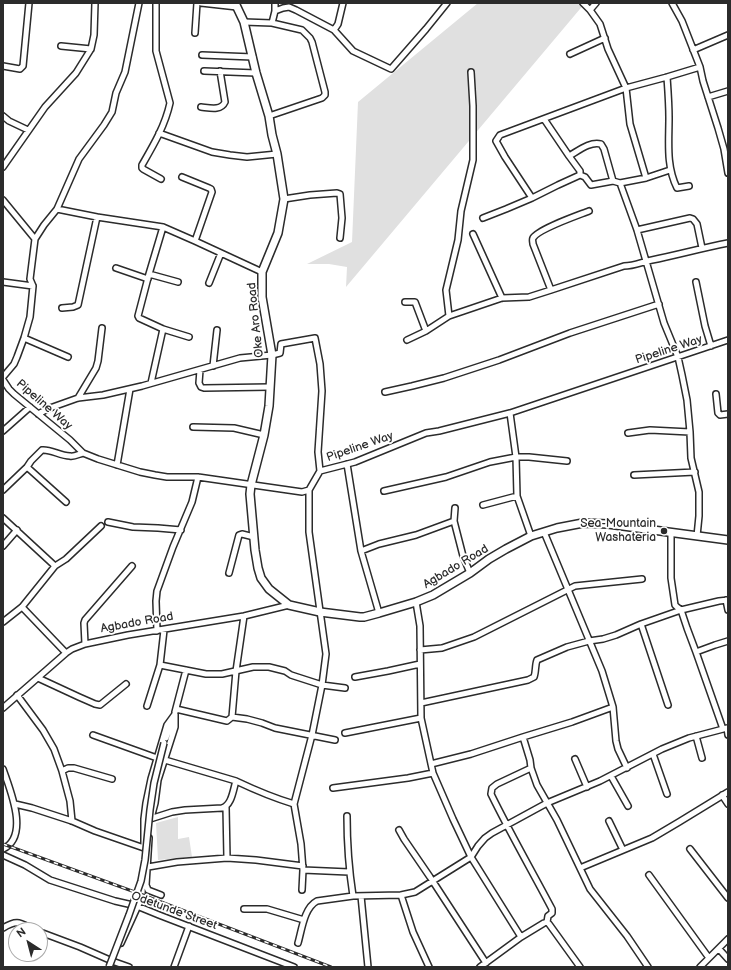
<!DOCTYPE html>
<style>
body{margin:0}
#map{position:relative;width:731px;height:970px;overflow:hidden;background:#fff;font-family:"Balsamiq Sans",sans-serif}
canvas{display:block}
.frame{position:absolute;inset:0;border:4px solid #2b2b2b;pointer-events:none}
.north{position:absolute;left:8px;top:922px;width:40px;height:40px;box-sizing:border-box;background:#fff;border:1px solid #aaa;border-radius:50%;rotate:324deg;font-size:11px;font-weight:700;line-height:16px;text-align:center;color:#2b2b2b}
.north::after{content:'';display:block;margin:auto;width:14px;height:18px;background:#2b2b2b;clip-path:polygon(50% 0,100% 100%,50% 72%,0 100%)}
</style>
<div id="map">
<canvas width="731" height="970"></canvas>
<div class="frame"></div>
<div class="north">N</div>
</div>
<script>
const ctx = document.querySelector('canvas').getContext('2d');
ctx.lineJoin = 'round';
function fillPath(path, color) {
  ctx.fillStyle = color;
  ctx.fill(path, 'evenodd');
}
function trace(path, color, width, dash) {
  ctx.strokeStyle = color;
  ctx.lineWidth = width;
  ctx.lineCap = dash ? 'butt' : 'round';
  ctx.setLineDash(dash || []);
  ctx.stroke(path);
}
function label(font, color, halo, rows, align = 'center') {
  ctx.font = font + ' "Balsamiq Sans",sans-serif';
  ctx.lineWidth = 3.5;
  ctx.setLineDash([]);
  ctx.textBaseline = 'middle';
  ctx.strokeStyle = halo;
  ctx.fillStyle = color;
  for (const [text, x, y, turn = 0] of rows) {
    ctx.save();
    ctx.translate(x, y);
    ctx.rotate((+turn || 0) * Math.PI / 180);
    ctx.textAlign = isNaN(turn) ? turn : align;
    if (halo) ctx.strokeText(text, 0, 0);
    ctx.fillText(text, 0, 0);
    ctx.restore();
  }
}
fillPath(new Path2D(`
 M 478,3 L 585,3 L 346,287 L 347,267 L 329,264 L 307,264 L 352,242 L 358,102 Z
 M 178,817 L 178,839 L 189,837 L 192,857 L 158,860 L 156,823 Z`), '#e0e0e0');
const street = new Path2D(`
 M 156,3 L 156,51 L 170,103 C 165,126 153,146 142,165 L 142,168 L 143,169 L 161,179
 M 201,3 L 237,7
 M 583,3 L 590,10 L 600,24 L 608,49 L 626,88 L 630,124 L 646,178
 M 672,3 L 682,21 L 700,67 L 703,81 L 718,128 L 724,149 L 728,173
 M 590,10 L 596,3
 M 275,11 L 283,8 L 289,7 L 296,10 L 334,30 L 353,51 L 391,69 L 426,29 L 447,3
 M 244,22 L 272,23 L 302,30 L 310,38 L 312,42 L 325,92 L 325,95 L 322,98 L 269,116
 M 272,23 L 275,11 L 275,3
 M 334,30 L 338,24 L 343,3
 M 195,33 L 197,3
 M 61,46 L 91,49
 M 693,50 L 728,35
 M 570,54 L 605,38
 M 202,55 L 253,57
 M 3,66 L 20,69 L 23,66 L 29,3
 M 204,71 L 256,73
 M 667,77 C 668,91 669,104 669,118 C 669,142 666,166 677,188 L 689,186
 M 708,97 L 728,91
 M 201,107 C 210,108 221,111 225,102 L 220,71
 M 3,116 L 9,121 L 28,130
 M 544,119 L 569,156 L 580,171 L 580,175 L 585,177 L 591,185 L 613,181 L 620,183 L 646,178 L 670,170
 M 159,133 L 212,152 L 230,155 L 247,157 L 277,154
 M 569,156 C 578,151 590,141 601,144 L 604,149 L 613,181
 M 3,167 L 45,107 L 76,73 L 91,49 L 94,35 L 95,3
 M 580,175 L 558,185 L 532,198 L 505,157 L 496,141 L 500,135 L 626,88 L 667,77 L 700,67
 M 182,177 L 209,188 L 211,189 L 212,192 L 195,241
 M 620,183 L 637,230 L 664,323 L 678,357 L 682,375 L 687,400 L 690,432 L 691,458 L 699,492 L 699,516 L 697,536
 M 284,199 L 310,195 L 337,193 L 340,194 L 342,218 L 340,238
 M 3,200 L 35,239
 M 57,209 L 97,217 L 163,227 L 195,241 L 262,272
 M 483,218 L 506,209 L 532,198
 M 163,227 L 149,274 L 138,316 L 139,318 L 163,329 L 189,337
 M 637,230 L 690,218 L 693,219 L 697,224 L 702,248
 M 473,234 L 502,298
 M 116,268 L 148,279
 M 149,274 L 178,282
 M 3,282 L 33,286
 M 696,282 L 705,326 L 711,346
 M 209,283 L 221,253
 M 551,290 L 533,244 C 533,242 532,240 533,238 C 538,229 579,215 589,211
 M 405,302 L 415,302 L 426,331
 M 62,308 L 73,307 L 78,305 L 97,217
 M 449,316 L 446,290 L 458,240 L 461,211 L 473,160 L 473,106 L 471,72
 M 24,338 L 68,357
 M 407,340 L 426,331 L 449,316 L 502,298 L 529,297 L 551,290 L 624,266 C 634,266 642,262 652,260 C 677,255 702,248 728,243
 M 213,366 L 217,330
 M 200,370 L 199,383 L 201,387 L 204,388 L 270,387
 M 3,377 L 14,364 L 17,357 L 24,338 L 30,317 L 33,286 L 30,279 L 35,239 L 44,225 L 57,209 L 79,159 L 104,125 L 112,112 L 116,93 L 125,72 L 139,3
 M 3,380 L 9,389 L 14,394 L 70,440 L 83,453 L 98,459 L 140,472 L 155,475 L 167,477 L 198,477 L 302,492 L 309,490 L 320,471 L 355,462 L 426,433 L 439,431 L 510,413 L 728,340
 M 151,383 L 163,329
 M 385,392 L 412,386 L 444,378 L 499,360 L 570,333 L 659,304
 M 716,394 L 718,413 L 720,415 L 728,414
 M 78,398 L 96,368 L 98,361 L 102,328
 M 510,413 L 516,457 L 517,496 L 531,536
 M 38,414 L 50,408 L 78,398 L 103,395 L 142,386 L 240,358 L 272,355 L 280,353 L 281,344 L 315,338 L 320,364 L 322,391 L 318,452 L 320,471
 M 193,427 L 234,428 L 264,435
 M 3,431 L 30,407
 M 628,433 L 650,430 L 690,432
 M 347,464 L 361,551 L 379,613
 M 117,465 L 130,389
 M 27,467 L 66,502
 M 634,475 L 695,472
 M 3,490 L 27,467 L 31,461 L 42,450 C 51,449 60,456 70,456 C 74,457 79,454 83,453
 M 384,491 L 446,477 L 490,462 L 516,457 L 529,457 L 567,461
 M 483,505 L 517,496
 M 455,508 L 454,521 L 463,556 L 470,573
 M 3,518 L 55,566
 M 108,522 L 133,527 L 158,528 L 181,530
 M 544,532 L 602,671 L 613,707 L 616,741 L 618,749 L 627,768
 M 671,532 L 671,578 L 675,605 L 677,607 L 681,610 L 687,628 L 696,652 L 723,729
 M 3,546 L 17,530
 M 361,551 L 379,544 L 416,535 L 454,521
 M 229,573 L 239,535 L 242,534 L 254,537
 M 726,600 L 728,610
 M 416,602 L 420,626 L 421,718 L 433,773 L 453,819 L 471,857 L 521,937
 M 22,607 L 66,653
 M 3,622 L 22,607 L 55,566 L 66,559 L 101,526
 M 641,624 L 668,705
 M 157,631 L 156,601 L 157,591 L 173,547 L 192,502 L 198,477
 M 85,644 L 84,623 L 85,620 L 132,566
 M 420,650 L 442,648 L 474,637 L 575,586 L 642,579
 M 696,652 L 715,645 L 728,641
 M 160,665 L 206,674 L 222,674 L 253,667 L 269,667 L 285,671 L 291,675 L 322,685 L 345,688
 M 355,677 L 388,671 L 420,664
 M 38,678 L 79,697 L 95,704 L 100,705 L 126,684
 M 17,695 L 43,730 L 54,749 L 62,771 L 70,801 L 72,821
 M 421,703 L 528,680 L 534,677 C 536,672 535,665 537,660 L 567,647 L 589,641 L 603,639 L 616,635 L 641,624 L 681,610 L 719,601 L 728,600
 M 147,706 L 160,665 L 164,630
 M 3,708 L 50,667 L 66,653 L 72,649 L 85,644 L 128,635 L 244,616 L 289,605
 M 176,709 L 227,721 L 232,717 L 236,671 L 244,616
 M 175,712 L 186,670
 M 232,717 L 247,719 L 262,723 L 275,728 L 335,740
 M 345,733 L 421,718
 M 93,735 L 157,758
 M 696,736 L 702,758
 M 523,737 L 530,760 L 531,768 L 537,785 L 557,820 L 590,889 L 627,936 L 648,967
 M 166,738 L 173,719
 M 653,754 L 667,794
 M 575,759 L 587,787
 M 165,760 L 236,781 C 255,790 274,798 294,804
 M 431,764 L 471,754 L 523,737 L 572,722 L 613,707
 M 531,768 L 497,784 L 492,788 L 491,794 C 510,833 532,871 552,909 L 552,913 L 548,916 L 547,922
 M 3,769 C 10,790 30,836 3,849
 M 62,771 L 68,768 L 74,768 L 112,779
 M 611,776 L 628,806
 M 333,788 L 408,778 L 433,773
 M 722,795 L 728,804
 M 15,804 L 32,808 L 72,821 L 95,831 L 144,848
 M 226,807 L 227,858
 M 347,816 C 347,843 349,870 353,896
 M 150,819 L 172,812 L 185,810 L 222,808 C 232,805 233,790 236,781
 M 609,821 L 623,850
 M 399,830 L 404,839 L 430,877 L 486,963
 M 149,838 L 146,885 L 148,890 L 161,895
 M 144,848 L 144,819 L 146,803 L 151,779 L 167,725 L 175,714 L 175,727 L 158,780 L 155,803 L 151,818
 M 690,849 L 728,898
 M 3,855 L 25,865 L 50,880 L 115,901 L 137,906 L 159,915 L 294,967
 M 148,867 L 177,862 L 227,858 L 256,860 L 303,866
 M 580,868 L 652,838 L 679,822 L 728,792
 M 303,870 L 349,872
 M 649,875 L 709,958
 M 302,890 L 303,870 L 301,844 L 294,804 L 312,735 L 322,685 L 326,654 L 309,532 L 309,490
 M 401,895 L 413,932 L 429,967
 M 361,896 L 368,967
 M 244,909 L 267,909 L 304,920
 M 3,928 C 18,919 20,923 35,930
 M 40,932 L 80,947 L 112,961 L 129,967
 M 121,943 L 141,899 C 143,893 142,887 142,880
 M 298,943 C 302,929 304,908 317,901 L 353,896 L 401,895 L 415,892 L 471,857 L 478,846 L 485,838 L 492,833 L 547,803 L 600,781 L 662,749 L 689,738 L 727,728 L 728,735
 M 719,949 L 728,959
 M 174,967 L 189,926
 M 480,967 L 521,937 L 544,923 L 547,922 L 549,924 L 580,967
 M 700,967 L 728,939`);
const secondary = new Path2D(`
 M 235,3 L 244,22 L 256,73 L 269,116 L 272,135 L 277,154 L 284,199 L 278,233 L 262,272 L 262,297 L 272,355 L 269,406 L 264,435 L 251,485 L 250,494 L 255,550 L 258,568 L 261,578 L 269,589 L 289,605 L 320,612 L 360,617 L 364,617 L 379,613 L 416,602 L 433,595 L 470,573 L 489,559 L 506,549 L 531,536 L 557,528 L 583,523 L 608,524 L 728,540`);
trace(street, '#2b2b2b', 8);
trace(secondary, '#2b2b2b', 10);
trace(street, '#fff', 5);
trace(secondary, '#fff', 7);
const rail = new Path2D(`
 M 3,844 L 143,895 L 331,967`);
trace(rail, '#2b2b2b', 3);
trace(rail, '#fff', 1.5, [4.5]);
const streetBridge = new Path2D(`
 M 109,967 L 129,915 L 141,881 L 145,860 L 150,810 L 154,783 L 164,743`);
trace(streetBridge, '#2b2b2b', 8, []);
trace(streetBridge, '#fff', 5);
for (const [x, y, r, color] of [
 [664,531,4,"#2b2b2b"]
]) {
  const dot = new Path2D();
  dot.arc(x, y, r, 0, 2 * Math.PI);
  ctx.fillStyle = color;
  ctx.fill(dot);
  trace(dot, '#fff', 1.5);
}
label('12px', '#2b2b2b', '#fff', [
 ["Oke Aro Road",256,320,-96],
 ["Pipeline Way",669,350,-18],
 ["Pipeline Way",44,405,41],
 ["Pipeline Way",360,447,-19],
 ["Agbado Road",456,567,-31],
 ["Agbado Road",137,623,-10],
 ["Odetunde Street",174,911,20]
]);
label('12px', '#2b2b2b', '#fff', [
 ["Sea-Mountain",656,524],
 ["Washateria",656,538]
], 'right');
</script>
